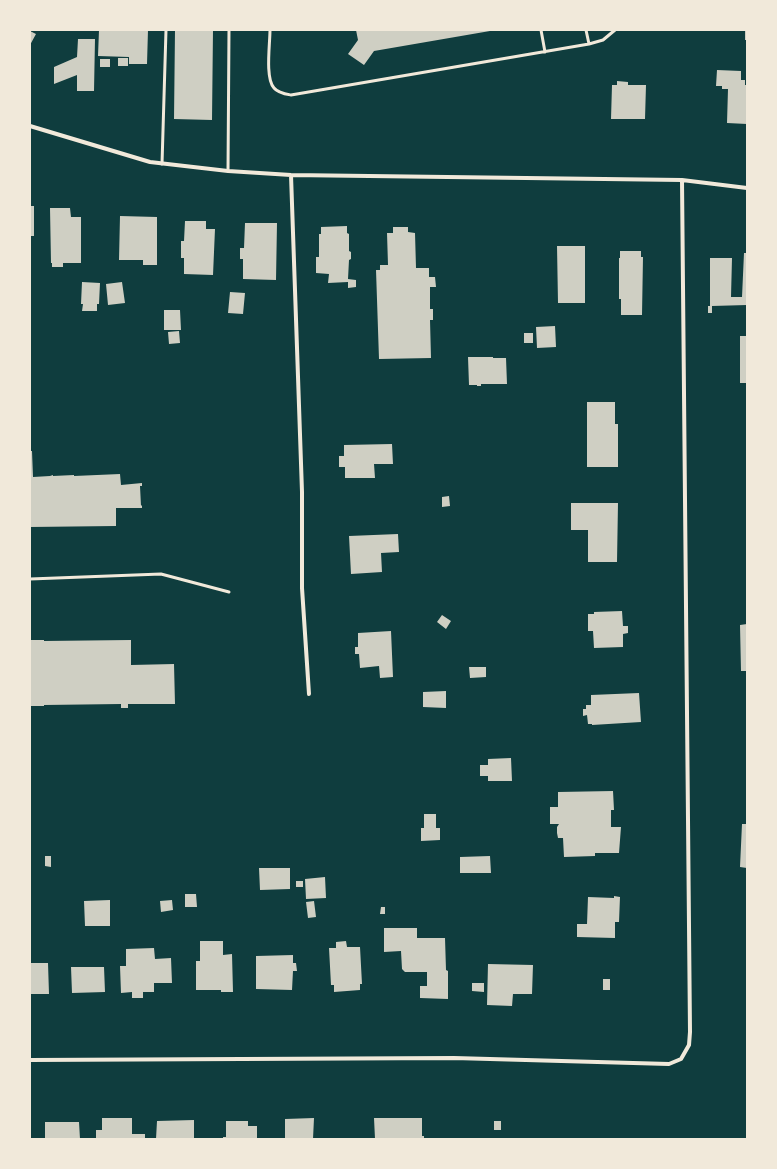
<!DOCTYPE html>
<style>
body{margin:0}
#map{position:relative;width:777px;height:1169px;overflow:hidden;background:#0f3d3e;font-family:Ubuntu,sans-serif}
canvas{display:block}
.frame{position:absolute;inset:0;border:31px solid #f1e9da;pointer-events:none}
</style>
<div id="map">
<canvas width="777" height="1169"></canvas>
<div class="frame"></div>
</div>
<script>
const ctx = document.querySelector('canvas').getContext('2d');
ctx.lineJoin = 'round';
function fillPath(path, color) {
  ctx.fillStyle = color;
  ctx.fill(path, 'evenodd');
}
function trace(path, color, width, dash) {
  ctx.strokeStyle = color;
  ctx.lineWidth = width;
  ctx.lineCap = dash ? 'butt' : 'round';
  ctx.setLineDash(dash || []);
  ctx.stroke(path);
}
fillPath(new Path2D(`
 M 99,30 L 148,30 L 147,64 L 129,64 L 129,57 L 98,56 Z
 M 175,30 L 213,30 L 212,120 L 174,119 Z
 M 356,30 L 490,30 L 490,31 L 374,51 L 364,65 L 348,54 L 358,40 Z
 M 745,30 L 747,30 L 747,40 L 745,40 Z
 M 30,31 L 36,34 L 30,45 Z
 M 78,39 L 95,39 L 94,91 L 77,91 L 77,75 L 54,84 L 54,67 L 77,57 Z
 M 118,58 L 128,58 L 128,66 L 118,66 Z
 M 100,59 L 110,59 L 110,67 L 100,67 Z
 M 717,70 L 741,71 L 741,80 L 745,80 L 745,85 L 747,85 L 747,124 L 727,123 L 728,89 L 722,89 L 722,86 L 716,86 Z
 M 617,81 L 628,82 L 628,85 L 646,85 L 645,119 L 611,119 L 612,85 L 617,85 Z
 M 30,206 L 34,206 L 34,236 L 30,236 Z
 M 50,208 L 70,208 L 71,217 L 81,217 L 81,263 L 63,263 L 63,267 L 52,267 L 52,263 L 51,263 Z
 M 120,216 L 157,217 L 157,265 L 143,265 L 143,260 L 119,260 Z
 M 185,221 L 206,221 L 206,229 L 215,229 L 213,275 L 184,274 L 184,258 L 181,258 L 181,241 L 184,241 Z
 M 245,223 L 277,223 L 276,280 L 243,279 L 243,259 L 240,259 L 240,248 L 244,248 Z
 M 347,226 L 347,233 L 349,234 L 349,251 L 351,252 L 351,259 L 349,260 L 348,279 L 356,280 L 356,287 L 348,288 L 348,282 L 328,283 L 329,274 L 316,273 L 316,257 L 319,257 L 319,234 L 321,234 L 321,227 Z
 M 393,227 L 408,227 L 408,232 L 415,233 L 416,268 L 429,268 L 429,277 L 435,277 L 436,287 L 430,287 L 430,309 L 433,309 L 433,320 L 430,320 L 431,358 L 379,359 L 376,270 L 380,270 L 380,265 L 388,265 L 387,233 L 393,233 Z
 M 557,246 L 585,246 L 585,303 L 558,303 Z
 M 620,251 L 641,251 L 641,257 L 643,257 L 642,315 L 621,315 L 621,299 L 619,299 L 619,258 L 620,258 Z
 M 744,253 L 747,253 L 747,305 L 712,306 L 712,313 L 708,313 L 708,306 L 710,306 L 710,258 L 732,258 L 731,297 L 742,297 Z
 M 82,282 L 100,283 L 99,304 L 97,304 L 97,311 L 82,311 L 83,304 L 81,304 Z
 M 122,282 L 125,303 L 108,305 L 106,284 Z
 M 230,292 L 245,293 L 243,314 L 228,313 Z
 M 164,310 L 180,310 L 181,330 L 164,330 Z
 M 555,326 L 556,347 L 537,348 L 536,327 Z
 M 179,331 L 180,343 L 169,344 L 168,332 Z
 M 524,333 L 533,333 L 533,343 L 524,343 Z
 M 740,336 L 747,336 L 747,383 L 740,383 Z
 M 468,357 L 493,357 L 493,358 L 506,358 L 507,384 L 481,384 L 481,386 L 477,386 L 477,385 L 469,385 Z
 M 587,402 L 615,402 L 615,424 L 618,424 L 618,467 L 587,467 Z
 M 392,444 L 393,464 L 374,464 L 375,478 L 345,478 L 345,467 L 339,467 L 339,456 L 344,456 L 344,445 Z
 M 30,451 L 32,451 L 33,477 L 50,476 L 53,475 L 53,476 L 74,475 L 74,476 L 120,474 L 121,485 L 142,483 L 142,486 L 140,486 L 141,506 L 142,505 L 142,508 L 116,508 L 116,526 L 30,527 Z
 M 449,496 L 450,506 L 442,507 L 442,497 Z
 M 571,503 L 618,503 L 617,562 L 588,562 L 588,530 L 571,530 Z
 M 398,534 L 399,552 L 381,553 L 382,572 L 351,574 L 349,536 Z
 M 622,611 L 623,626 L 628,626 L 628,633 L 623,634 L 623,647 L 594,648 L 593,631 L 588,631 L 588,614 L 594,614 L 594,612 Z
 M 442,615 L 451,621 L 446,629 L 437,622 Z
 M 747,624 L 747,671 L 741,671 L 740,625 Z
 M 391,631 L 393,677 L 380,678 L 379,666 L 360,668 L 359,654 L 355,654 L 355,647 L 358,647 L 358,633 Z
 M 30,640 L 44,640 L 44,641 L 131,640 L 131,665 L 174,664 L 175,704 L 128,704 L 128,708 L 121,708 L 121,704 L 44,705 L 44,706 L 30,706 Z
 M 469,667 L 486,667 L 486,677 L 470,678 Z
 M 446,691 L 446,708 L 423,707 L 423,692 Z
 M 639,693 L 641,722 L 592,725 L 592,724 L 588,724 L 587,715 L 583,716 L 583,709 L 586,709 L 586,705 L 591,705 L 591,695 Z
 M 511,758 L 512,781 L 488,781 L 488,776 L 480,776 L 480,765 L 488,765 L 488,759 Z
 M 613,791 L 614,810 L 611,810 L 611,827 L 621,827 L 619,853 L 595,853 L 595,856 L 564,857 L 563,838 L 558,838 L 557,833 L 557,827 L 559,824 L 550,824 L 550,807 L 558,807 L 558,792 Z
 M 424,814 L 436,814 L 436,828 L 440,828 L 440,840 L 421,841 L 421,828 L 424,828 Z
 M 742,824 L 747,824 L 747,868 L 740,867 Z
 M 45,856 L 51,856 L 51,867 L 45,866 Z
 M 490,856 L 491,873 L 460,873 L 460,857 Z
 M 259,868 L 290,868 L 290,889 L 260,890 Z
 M 325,877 L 326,898 L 306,899 L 305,879 Z
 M 296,881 L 303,881 L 303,887 L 296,887 Z
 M 185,894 L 196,894 L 197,907 L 185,907 Z
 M 614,896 L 620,897 L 619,922 L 615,922 L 615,938 L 577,937 L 577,924 L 587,924 L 588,897 L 614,898 Z
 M 110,900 L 110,926 L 85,926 L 84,901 Z
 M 172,900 L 173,910 L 161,912 L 160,901 Z
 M 314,901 L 316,917 L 308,918 L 306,902 Z
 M 381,907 L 385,907 L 385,914 L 380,914 Z
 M 384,928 L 417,928 L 417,938 L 445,938 L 446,970 L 448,971 L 448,999 L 420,998 L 420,986 L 427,986 L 427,972 L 405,972 L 402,969 L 401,951 L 384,952 Z
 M 200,941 L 223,941 L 223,955 L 232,954 L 233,992 L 221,992 L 221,990 L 196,990 L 196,961 L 200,961 Z
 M 346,941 L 347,947 L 360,947 L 362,984 L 360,984 L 360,990 L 334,992 L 334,985 L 331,985 L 329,948 L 336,948 L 336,942 Z
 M 154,948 L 155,959 L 171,958 L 172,983 L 154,983 L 154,992 L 143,992 L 143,998 L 132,998 L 132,992 L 121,993 L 120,966 L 126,966 L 126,949 Z
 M 293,955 L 293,963 L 296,963 L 297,971 L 293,971 L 292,990 L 256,989 L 256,956 Z
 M 30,963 L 48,963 L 49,994 L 30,994 Z
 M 488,964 L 533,965 L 532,994 L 513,994 L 512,1006 L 487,1005 Z
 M 71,967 L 104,967 L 105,992 L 72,993 Z
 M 603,979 L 610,979 L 610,990 L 603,990 Z
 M 472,983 L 484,983 L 484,992 L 472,991 Z
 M 102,1118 L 132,1118 L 132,1134 L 145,1134 L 145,1139 L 96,1139 L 96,1130 L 102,1130 Z
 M 314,1118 L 313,1139 L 285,1139 L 285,1119 Z
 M 374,1118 L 422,1118 L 422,1136 L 424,1136 L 424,1139 L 375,1139 Z
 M 194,1120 L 194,1139 L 156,1139 L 157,1121 Z
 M 226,1121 L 248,1121 L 248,1126 L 257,1126 L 257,1139 L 223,1139 L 223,1137 L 226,1137 Z
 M 494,1121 L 501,1121 L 501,1130 L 494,1130 Z
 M 45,1122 L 79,1122 L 80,1139 L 45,1139 Z`), '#cfcfc3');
trace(new Path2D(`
 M 270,30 C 270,44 265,78 274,88 C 278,93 285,94 291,95 L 589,44 L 603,40 L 615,30
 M 541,30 L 545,52
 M 586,30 L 589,44
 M 162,164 L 166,30
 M 228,171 L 229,30
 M 30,579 L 161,574 L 229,592`), '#f1e9da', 3);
trace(new Path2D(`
 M 30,126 L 150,162 L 228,171 L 291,175 L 682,180 L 747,188
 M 291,175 L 302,492 L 302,588 L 309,694
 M 30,1060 L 454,1058 L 669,1064 L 681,1059 L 689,1045 L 690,1032 L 682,180`), '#f1e9da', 4);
</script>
